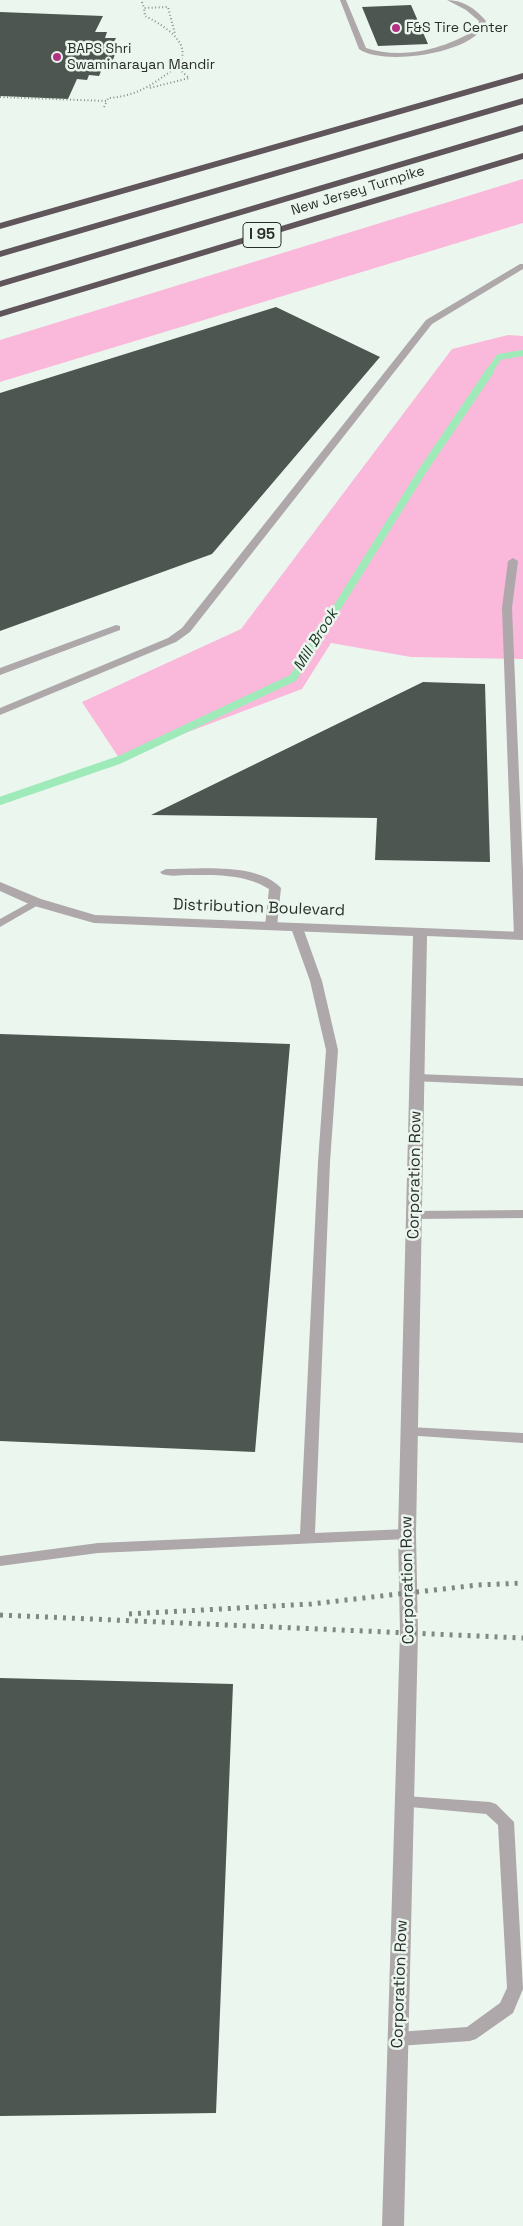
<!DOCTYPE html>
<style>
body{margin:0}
canvas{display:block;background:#ebf6ee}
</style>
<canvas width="523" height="2226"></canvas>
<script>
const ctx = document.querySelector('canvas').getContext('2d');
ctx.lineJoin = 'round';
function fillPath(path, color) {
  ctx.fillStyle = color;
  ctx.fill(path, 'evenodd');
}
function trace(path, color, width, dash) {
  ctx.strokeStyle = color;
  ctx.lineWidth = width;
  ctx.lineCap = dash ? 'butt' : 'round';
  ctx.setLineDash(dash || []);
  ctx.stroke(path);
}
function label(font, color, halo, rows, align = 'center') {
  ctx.font = font + ' "Space Grotesk",sans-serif';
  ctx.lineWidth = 5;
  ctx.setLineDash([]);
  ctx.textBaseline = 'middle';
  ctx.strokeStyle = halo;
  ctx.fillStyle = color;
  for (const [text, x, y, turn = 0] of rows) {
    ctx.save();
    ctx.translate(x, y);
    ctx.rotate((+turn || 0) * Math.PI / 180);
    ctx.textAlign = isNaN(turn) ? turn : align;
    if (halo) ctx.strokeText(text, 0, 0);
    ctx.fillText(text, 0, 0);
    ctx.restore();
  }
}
fillPath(new Path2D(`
 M 523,179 L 523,223 L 0,382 L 0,340 Z
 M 508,335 L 523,336 L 523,659 L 411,657 L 331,643 L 302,689 L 119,758 L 82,702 L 241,629 L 452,349 Z`), '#fab9da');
trace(new Path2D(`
 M 489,372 L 499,357 L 523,353`), '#9feab9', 6);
trace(new Path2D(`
 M 0,801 L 119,760 L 293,678 L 423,470 L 490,371`), '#9feab9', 8);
fillPath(new Path2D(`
 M 411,5 L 428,44 L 378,46 L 362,7 Z
 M 0,12 L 103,16 L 95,32 L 107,32 L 105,38 L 116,38 L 113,44 L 119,45 L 109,69 L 102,69 L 99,76 L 89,75 L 87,80 L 77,79 L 68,99 L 0,96 Z
 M 276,307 L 380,357 L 212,554 L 0,631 L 0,393 Z
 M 423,682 L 485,684 L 490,862 L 375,860 L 377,818 L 151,815 Z
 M 0,1034 L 290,1044 L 255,1452 L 0,1441 Z
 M 0,1678 L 233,1684 L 216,2113 L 0,2116 Z`), '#4d5650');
trace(new Path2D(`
 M 142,2 L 144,8 L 168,7 L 175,34
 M 150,88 L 189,78 L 176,66
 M 0,97 L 107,101 L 108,98 C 128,97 145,90 161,78 C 167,74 178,67 181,60 C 190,40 159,23 145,16 L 144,8
 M 104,107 L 107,101`), '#89908b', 2, [1, 2.5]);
fillPath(new Path2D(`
 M 340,0 L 346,0 L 366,48 C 403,60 446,49 478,28 L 479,21 L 466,10 L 447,0 C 463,0 476,9 486,21 C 479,53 384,67 359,49 Z
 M 520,264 L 523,264 L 523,269 L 432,324 L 190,632 L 176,642 L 0,715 L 0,708 L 168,638 L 182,628 L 426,320 Z
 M 513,558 L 518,561 L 512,608 L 523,870 L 523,939 L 520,939 L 514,936 L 502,608 L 508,561 Z
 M 116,625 L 120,626 L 120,630 L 0,675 L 0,668 Z
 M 166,869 C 197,869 258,862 281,888 L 277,926 L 271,929 L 265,926 L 269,889 C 245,874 217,875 189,875 C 180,875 171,877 162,874 L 160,872 Z
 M 36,899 L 42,902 L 40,904 L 0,927 L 0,919 Z
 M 297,925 L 303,928 L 322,981 L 338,1050 L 330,1162 L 315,1533 L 407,1529 L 412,1530 L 414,1534 L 412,1538 L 407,1539 L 98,1553 L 0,1566 L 0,1556 L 98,1543 L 300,1534 L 318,1162 L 326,1050 L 310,981 L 291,928 Z
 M 417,1074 L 523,1078 L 523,1086 L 413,1081 L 411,1078 Z
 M 523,1210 L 523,1218 L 414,1219 L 407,1215 L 414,1211 Z
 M 409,1427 L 523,1433 L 523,1443 L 404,1435 L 402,1432 L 404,1429 Z
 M 405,1796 L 490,1802 L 496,1804 L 514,1822 L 523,1989 L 513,2013 L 476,2039 L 470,2041 L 398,2046 L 392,2044 L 389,2039 L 392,2034 L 398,2032 L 467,2027 L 500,2003 L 507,1988 L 498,1825 L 486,1814 L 399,1806 L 397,1802 L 399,1798 Z`), '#aea8ab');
fillPath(new Path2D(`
 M 0,882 L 41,899 L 95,915 L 523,932 L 523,940 L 427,936 L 416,1534 L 418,1633 L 404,2226 L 382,2226 L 400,1633 L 398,1534 L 413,936 L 94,923 L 31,905 L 0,891 Z`), '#aea8ab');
fillPath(new Path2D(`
 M 523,73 L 523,79 L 0,229 L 0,223 Z
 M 523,98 L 523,104 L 0,257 L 0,251 Z
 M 523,125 L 523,131 L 0,287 L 0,281 Z
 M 523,153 L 523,159 L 0,317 L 0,311 Z`), '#60555a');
trace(new Path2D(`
 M 129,1614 L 311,1604 L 478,1585 L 523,1583
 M 0,1615 L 523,1638`), '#818883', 5, [3, 6]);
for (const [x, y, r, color] of [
 [396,28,5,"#b13281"],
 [57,57,5,"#b13281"]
]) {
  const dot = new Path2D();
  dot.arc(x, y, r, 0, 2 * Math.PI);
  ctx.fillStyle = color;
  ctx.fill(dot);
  trace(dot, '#ebf6ee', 2);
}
label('14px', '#2a2e2b', '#ebf6ee', [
 ["F&S Tire Center",406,28],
 ["BAPS Shri",67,49],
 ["Swaminarayan Mandir",67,65]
], 'left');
label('14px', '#2a2e2b', '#ebf6ee', [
 ["New Jersey Turnpike",358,191,-17]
]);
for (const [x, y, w] of [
 [262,235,38]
]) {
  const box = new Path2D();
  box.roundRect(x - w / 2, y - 12.5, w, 25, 4);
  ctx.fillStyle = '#ebf6ee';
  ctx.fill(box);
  trace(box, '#2a2e2b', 1);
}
label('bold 15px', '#2a2e2b', null, [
 ["I 95",262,235]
]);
label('italic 15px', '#143421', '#ebf6ee', [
 ["Mill Brook",316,640,-58]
]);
label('16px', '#2a2e2b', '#ebf6ee', [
 ["Distribution Boulevard",259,908,2],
 ["Corporation Row",415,1175,-89],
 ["Corporation Row",408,1580,-91],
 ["Corporation Row",400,1984,-88]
]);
</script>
